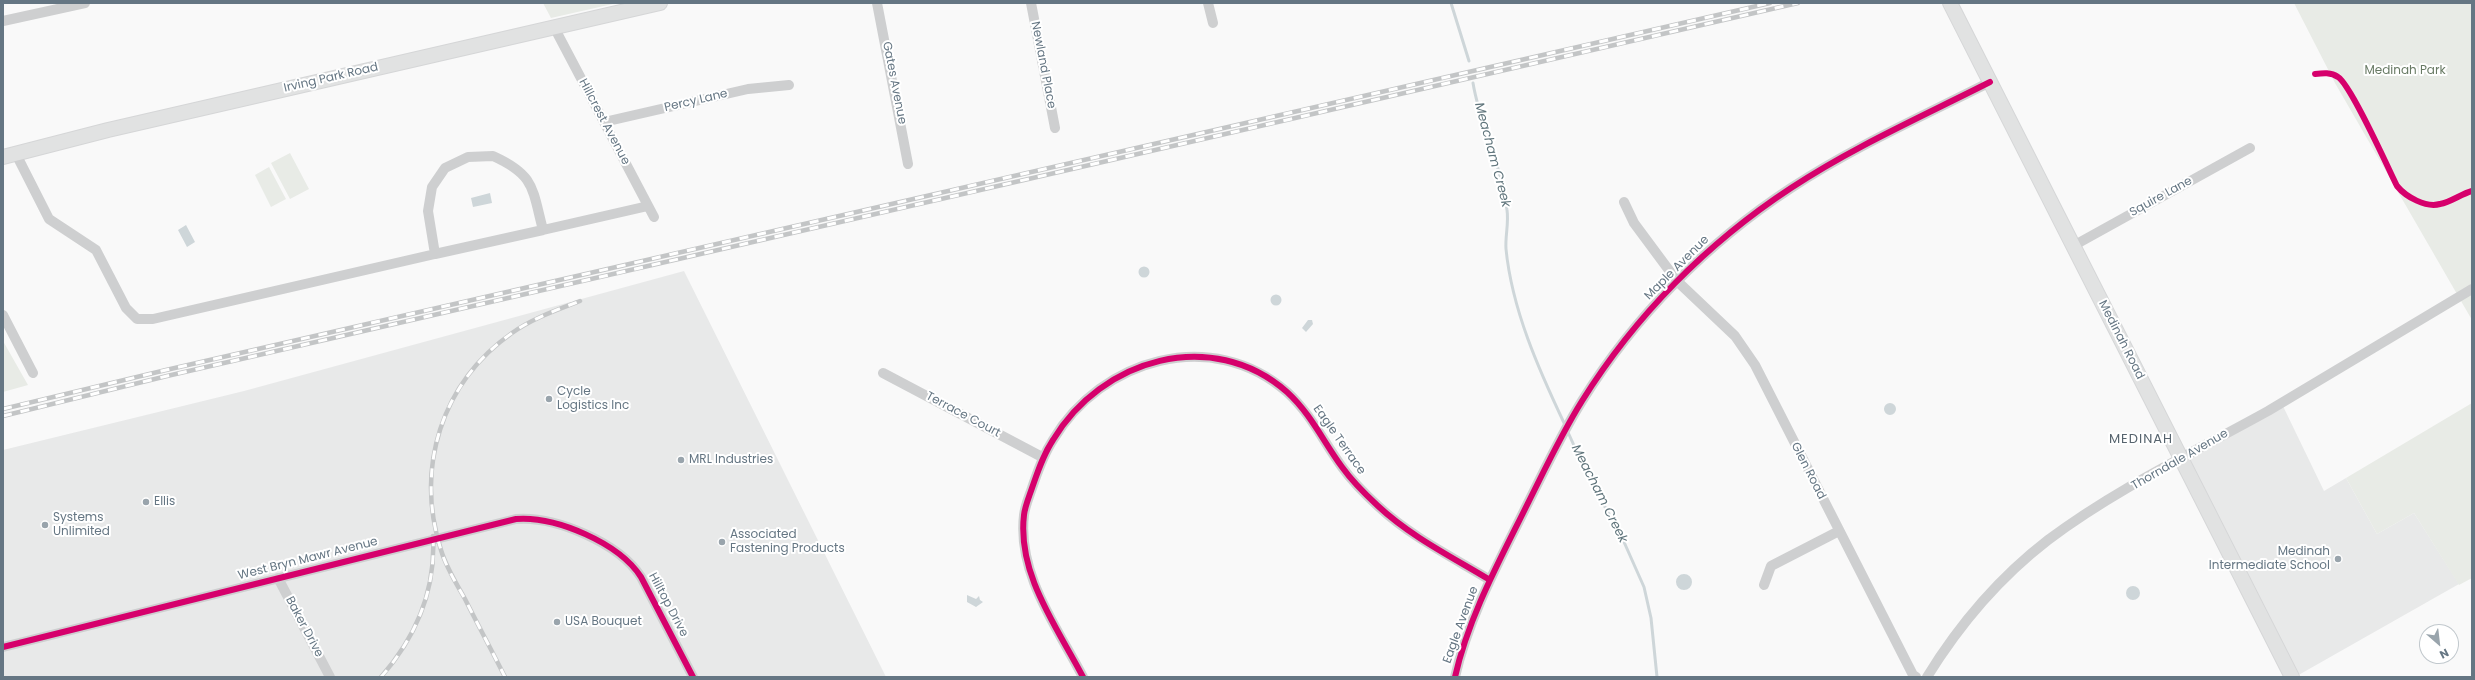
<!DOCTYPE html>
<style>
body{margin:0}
#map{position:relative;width:2475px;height:680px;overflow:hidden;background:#f9f9f9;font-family:Poppins,sans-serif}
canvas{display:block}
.frame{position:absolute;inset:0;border:4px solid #657683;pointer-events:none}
.north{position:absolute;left:2419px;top:624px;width:40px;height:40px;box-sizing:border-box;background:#fff;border:1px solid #c1c8cd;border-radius:50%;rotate:152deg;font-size:11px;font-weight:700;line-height:16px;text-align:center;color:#657683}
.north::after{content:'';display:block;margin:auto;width:14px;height:18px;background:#99a4ac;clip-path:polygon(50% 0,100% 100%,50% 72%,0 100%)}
</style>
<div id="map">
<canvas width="2475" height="680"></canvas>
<div class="frame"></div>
<div class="north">N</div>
</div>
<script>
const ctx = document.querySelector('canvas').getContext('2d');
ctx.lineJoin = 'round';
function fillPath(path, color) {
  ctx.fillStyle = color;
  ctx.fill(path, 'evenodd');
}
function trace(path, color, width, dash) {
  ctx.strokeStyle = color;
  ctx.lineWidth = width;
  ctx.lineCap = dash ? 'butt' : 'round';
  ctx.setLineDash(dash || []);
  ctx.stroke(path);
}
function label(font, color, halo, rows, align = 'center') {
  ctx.font = font + ' Poppins,sans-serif';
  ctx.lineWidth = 4;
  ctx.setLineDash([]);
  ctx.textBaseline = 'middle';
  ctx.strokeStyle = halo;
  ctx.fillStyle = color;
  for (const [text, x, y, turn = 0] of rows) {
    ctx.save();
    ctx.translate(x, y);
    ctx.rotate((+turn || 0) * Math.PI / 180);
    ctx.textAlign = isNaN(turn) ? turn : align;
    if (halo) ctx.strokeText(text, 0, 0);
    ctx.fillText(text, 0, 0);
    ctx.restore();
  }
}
fillPath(new Path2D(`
 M 684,271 L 886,677 L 3,677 L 3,450 L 244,391 Z
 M 2281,402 L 2324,491 L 2346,478 L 2377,534 L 2414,513 L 2459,584 L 2295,677 L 2182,458 Z`), '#e8e9e9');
fillPath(new Path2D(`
 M 543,3 L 617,3 L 551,18 Z
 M 2294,3 L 2472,3 L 2472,320 L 2335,83 Z
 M 290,153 L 309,189 L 290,199 L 271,163 Z
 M 269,167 L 286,199 L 271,207 L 255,175 Z
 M 3,341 L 28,385 L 3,392 Z
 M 2472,403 L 2472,578 L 2459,585 L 2414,513 L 2377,534 L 2346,478 Z`), '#e8ebe6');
fillPath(new Path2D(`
 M 490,193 L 492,203 L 473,207 L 471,198 Z
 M 186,225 L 195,242 L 187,247 L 178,230 Z
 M1138.5 272a5.5 5.5 0 1 1 11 0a5.5 5.5 0 1 1-11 0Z
 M1270.5 300a5.5 5.5 0 1 1 11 0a5.5 5.5 0 1 1-11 0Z
 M 1308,320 L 1312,320 L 1313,324 L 1306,332 L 1302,328 Z
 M1884 409a6 6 0 1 1 12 0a6 6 0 1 1-12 0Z
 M1676 582a8 8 0 1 1 16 0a8 8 0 1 1-16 0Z
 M2126 593a7 7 0 1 1 14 0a7 7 0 1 1-14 0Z
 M 967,595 L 976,599 L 979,596 L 980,600 L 983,602 L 976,607 L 967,602 Z`), '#ced6d9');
trace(new Path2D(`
 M 1451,3 L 1469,61
 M 1473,83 C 1480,126 1502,166 1507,210 C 1509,223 1505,236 1506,249 C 1512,310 1539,370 1565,425
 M 1567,430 L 1585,470 L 1624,542 L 1644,587 L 1651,618 L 1657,677`), '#ced6d9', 3);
const secondary = new Path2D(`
 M 1950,3 L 2292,677
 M 3,157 L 108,130 L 660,3`);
trace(secondary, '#d5d6d7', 16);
trace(new Path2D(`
 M 877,3 L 908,164
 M 1031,3 L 1055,128
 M 1208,3 L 1213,23
 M 3,21 L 85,3
 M 554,27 L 654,217
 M 604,122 L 748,89 L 789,85
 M 16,154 L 49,219 L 96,250 L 126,308 L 137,319 L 153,319 L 435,254
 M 493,156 C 535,175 532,188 543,230 L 435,254 L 428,211 L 432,187 L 445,168 L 468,157 Z
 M 1624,202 L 1634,223 L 1677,281 L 1735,336 L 1755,365 L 1913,675 L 1916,677
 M 543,230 L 648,206
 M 2073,246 L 2250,148
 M 3,315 L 33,373
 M 883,373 L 1042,457
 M 278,578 L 330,677
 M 1764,585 L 1771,566 L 1839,531
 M 3,647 L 516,519 C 556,516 619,543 641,577 L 693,677
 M 1083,677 C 1057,627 1017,574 1024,515 C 1025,506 1029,497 1032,488 C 1038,471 1043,455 1053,440 C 1101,359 1212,326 1287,392 C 1311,414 1323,441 1342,467 C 1352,481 1365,494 1378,506 C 1410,536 1452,557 1490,580
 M 1455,677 C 1469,615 1501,558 1529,501 C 1546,467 1562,433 1582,401 C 1635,316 1707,243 1791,188 C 1853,147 1923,116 1990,82
 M 1927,677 C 1959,625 2000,577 2048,540 C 2116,489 2194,452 2268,411 C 2336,371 2404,330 2472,289`), '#cecfd0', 10);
trace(secondary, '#e1e2e2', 14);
const rail = new Path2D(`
 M 3,409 L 166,370 L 1770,3
 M 3,416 L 167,376 L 1798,3
 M 381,677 C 416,637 436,590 433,536
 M 505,677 C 492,651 478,625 465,599 C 456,583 446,567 441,550 C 415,468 441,383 512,333 C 533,318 557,310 580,301`);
trace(rail, '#c3c5c6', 4.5);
trace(rail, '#fff', 3, [9]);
trace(new Path2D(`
 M 2315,74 C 2323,73 2331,72 2338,77 C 2351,85 2388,168 2397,186 C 2406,197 2426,208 2440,204 C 2451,202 2461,194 2472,191
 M 3,647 L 516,519 C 556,516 619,543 641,577 L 693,677
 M 1083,677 C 1057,627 1017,574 1024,515 C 1025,506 1029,497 1032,488 C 1038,471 1043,455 1053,440 C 1101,359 1212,326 1287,392 C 1311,414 1323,441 1342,467 C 1352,481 1365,494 1378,506 C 1410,536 1452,557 1490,580
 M 1455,677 C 1469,615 1501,558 1529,501 C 1546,467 1562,433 1582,401 C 1635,316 1707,243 1791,188 C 1853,147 1923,116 1990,82`), '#d6006c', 6);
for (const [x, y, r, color] of [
 [549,399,4,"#99a4ac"],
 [681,460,4,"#99a4ac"],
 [146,502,4,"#99a4ac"],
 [45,525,4,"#99a4ac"],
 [722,542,4,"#99a4ac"],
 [2338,559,4,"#99a4ac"],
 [557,622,4,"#99a4ac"]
]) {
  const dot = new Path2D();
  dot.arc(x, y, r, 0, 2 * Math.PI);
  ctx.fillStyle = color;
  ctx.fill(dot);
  trace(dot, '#fff', 1.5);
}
label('12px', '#657683', '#fff', [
 ["Newland Place",1043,65,79],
 ["Irving Park Road",331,78,-13],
 ["Gates Avenue",894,83,79],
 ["Percy Lane",696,101,-13],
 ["Hillcrest Avenue",604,122,62],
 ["Squire Lane",2161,197,-29],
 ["Maple Avenue",1677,268,-45],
 ["Medinah Road",2121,340,63],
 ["Terrace Court",963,415,28],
 ["Eagle Terrace",1339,440,55],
 ["Thorndale Avenue",2180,460,-30],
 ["Glen Road",1808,471,63],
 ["West Bryn Mawr Avenue",308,559,-14],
 ["Hilltop Drive",668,605,62],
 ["Eagle Avenue",1461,625,-70],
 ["Baker Drive",304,627,62]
]);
label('12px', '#687a64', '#fff', [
 ["Medinah Park",2405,71]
]);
label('12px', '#657683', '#fff', [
 ["Cycle",557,392],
 ["Logistics Inc",557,406],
 ["MRL Industries",689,460],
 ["Ellis",154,502],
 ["Systems",53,518],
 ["Unlimited",53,532],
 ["Associated",730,535],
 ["Fastening Products",730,549],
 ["Medinah",2330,552,"right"],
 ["Intermediate School",2330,566,"right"],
 ["USA Bouquet",565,622]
], 'left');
label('italic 13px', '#60757c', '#fff', [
 ["Meacham Creek",1492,155,75],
 ["Meacham Creek",1599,494,63]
]);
ctx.letterSpacing = '1px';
label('13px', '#57646e', '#fff', [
 ["MEDINAH",2141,440]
]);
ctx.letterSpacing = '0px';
</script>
